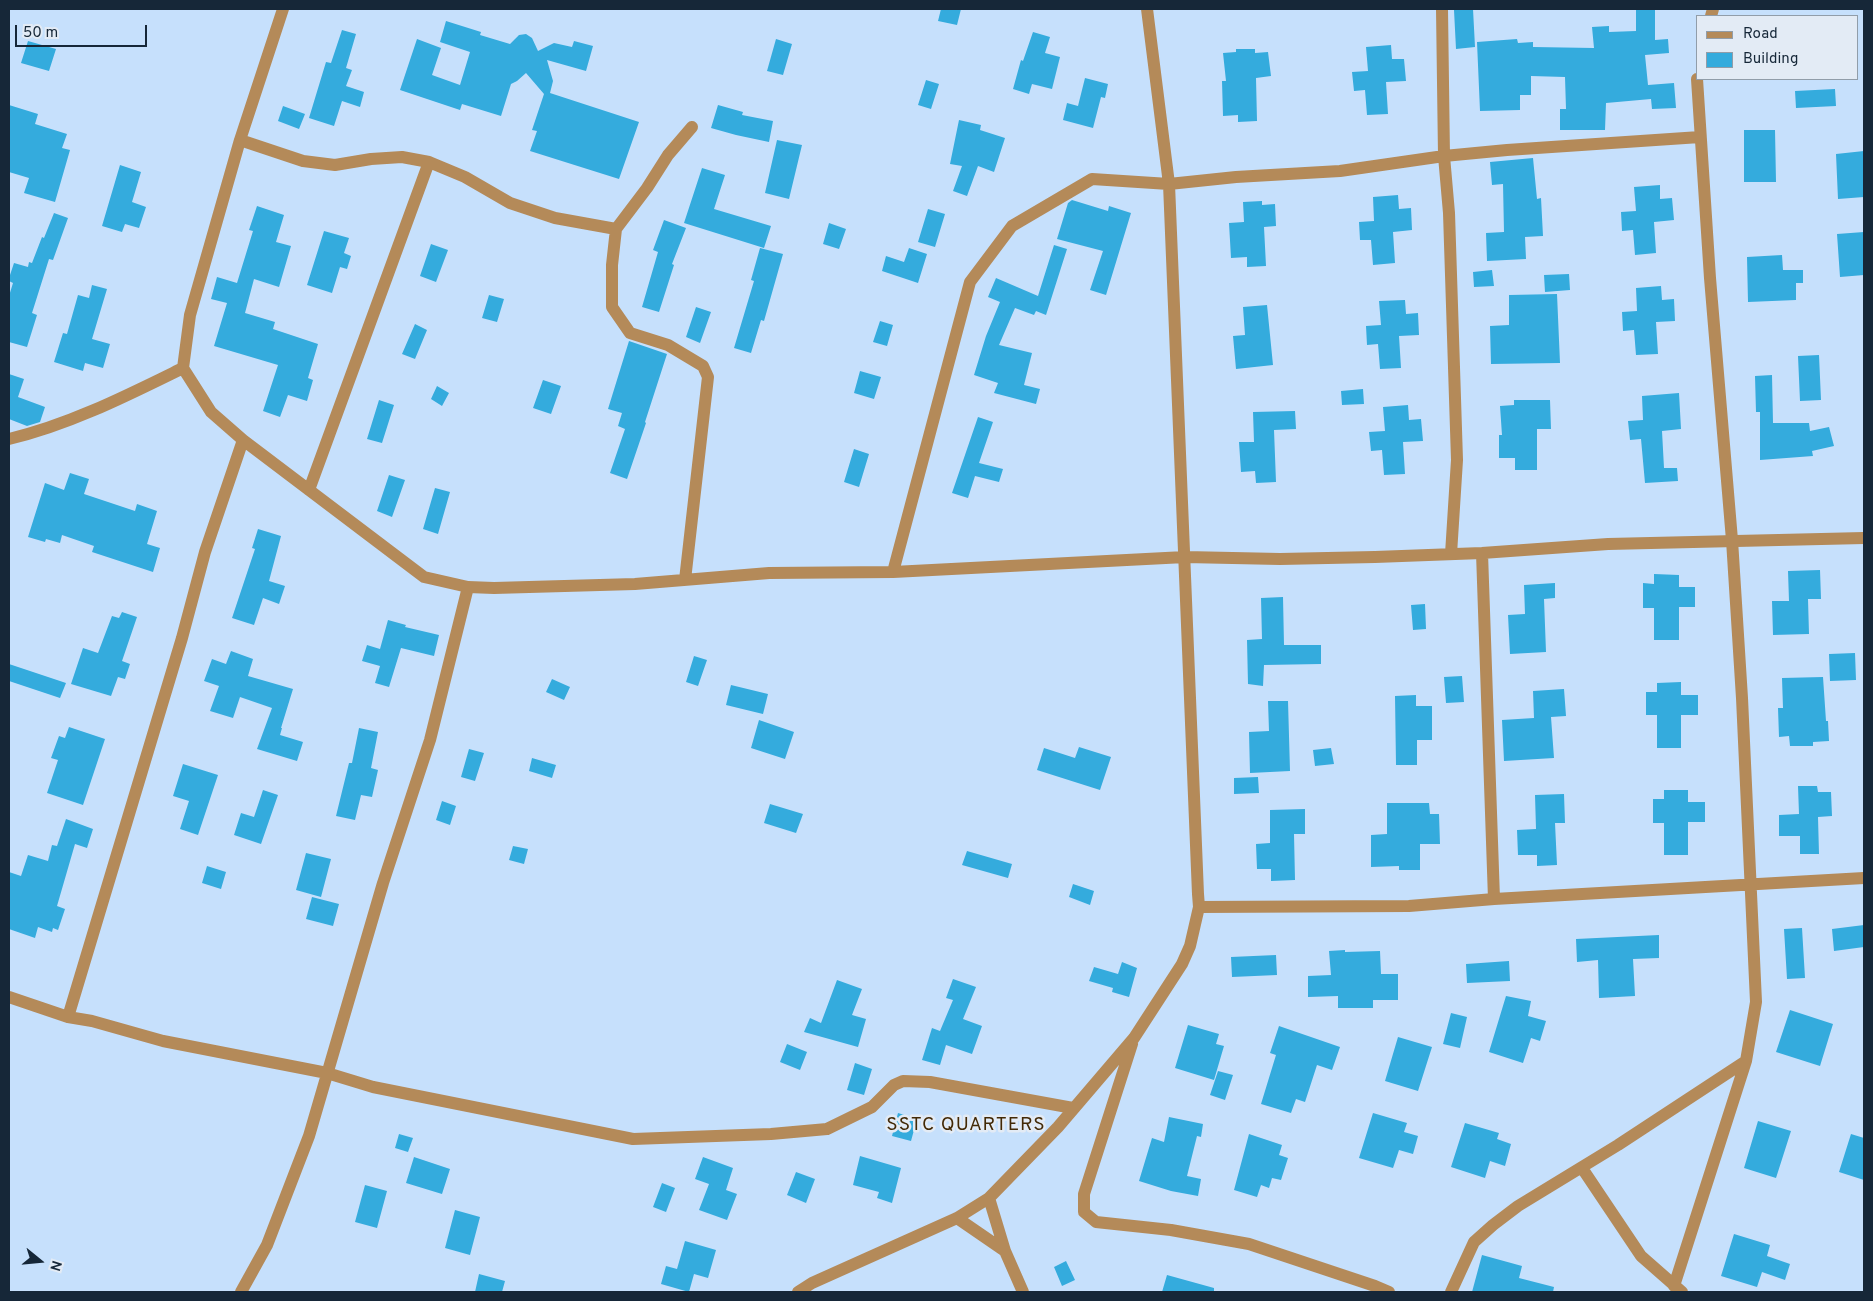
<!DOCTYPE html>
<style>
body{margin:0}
#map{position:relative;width:1873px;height:1301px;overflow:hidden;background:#c6e0fc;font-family:Overpass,sans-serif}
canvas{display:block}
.frame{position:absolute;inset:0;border:10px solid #162738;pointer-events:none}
.legend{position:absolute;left:1696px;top:15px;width:162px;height:65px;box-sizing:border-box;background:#e3ebf5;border:1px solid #919da9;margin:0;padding:6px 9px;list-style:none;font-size:15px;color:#162738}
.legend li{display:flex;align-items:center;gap:10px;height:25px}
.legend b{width:25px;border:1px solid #919da9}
.north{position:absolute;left:15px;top:1236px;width:50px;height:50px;-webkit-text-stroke:4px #e3ebf5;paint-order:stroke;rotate:107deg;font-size:14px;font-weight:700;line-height:20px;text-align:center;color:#162738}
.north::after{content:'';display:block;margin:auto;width:18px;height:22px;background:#162738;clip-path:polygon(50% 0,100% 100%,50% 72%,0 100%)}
.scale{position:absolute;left:15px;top:25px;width:132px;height:22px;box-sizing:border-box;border:2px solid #162738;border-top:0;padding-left:6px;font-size:15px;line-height:18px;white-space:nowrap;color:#162738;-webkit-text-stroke:4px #e3ebf5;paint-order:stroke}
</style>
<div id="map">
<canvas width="1873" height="1301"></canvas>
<div class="frame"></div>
<ul class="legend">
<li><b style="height:6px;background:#b48a59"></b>Road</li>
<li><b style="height:14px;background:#34abdd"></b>Building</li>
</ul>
<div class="north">N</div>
<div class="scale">50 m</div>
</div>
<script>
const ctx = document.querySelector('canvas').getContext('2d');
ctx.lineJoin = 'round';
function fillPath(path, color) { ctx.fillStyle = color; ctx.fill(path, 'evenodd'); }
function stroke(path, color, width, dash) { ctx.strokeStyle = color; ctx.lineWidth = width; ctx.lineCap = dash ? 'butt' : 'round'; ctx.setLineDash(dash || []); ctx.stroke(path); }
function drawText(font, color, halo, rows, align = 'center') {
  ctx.font = font + ' Overpass,sans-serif'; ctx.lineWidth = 5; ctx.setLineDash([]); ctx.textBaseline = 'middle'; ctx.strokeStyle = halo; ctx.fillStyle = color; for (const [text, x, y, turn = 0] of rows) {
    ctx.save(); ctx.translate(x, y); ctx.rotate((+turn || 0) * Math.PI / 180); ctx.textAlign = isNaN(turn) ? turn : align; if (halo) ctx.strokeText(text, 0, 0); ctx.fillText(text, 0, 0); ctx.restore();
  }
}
fillPath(new Path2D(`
 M941 9H961L957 25 938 21Z
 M1473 9 1475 47 1456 49 1454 10Z
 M1636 9H1655V40L1668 39 1669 53 1645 55 1648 85 1674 83 1676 108 1652 109 1651 99 1606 103 1605 130H1560V109H1566L1565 77 1531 76V95H1520V110L1480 111 1477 42 1517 39 1518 43 1533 42V47L1594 48 1592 27 1609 26V32L1636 31Z
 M446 21 481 32 480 35 510 44 519 35 526 34 532 38 538 51 554 43 572 47 574 41 593 46 586 71 547 60 553 81 550 93 639 122 619 179 530 151 537 131 532 130 544 94 526 73 517 81 511 84 501 116 462 104 460 110 400 90 417 39 441 48 432 75 460 85 470 52 440 42Z
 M342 30 356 34 346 68 352 70 346 86 364 92 360 107 342 101 334 126 309 118 326 62 331 63Z
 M1033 32 1050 37 1045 53 1060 57 1052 89 1032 84 1029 94 1013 89 1021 60 1023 61Z
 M776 39 792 44 783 75 767 71Z
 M28 41 56 49 49 71 21 63Z
 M1391 45 1392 59H1404L1406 81 1386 82 1388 114 1367 115 1365 90 1354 91 1352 72 1368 71 1366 47Z
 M1236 49H1255V53L1268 52 1271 76 1256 78 1257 121 1238 122V115L1223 116 1222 81H1226L1223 53 1236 52Z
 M1085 78 1108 84 1105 98 1101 97 1093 128 1063 120 1067 103 1078 106Z
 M926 80 939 84 931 109 918 105Z
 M1835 89 1836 106 1796 108 1795 91Z
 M9 105 38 114 35 124 67 134 62 148 70 150 55 202 24 193 29 178 9 172Z
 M718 105 743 112 742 115 773 121 769 142 736 135 711 128Z
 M283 106 305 114 299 129 278 121Z
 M959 120 981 125 980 130 1005 138 994 172 978 166 967 196 953 191 962 166 950 164Z
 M1744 130H1775L1776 182H1744Z
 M777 140 802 145 789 199 765 193Z
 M1864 151V197L1838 199 1836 154Z
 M1533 158 1537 199 1541 198 1543 236 1525 237 1526 259 1487 261 1486 233 1504 232 1503 184 1492 185 1490 162Z
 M120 165 141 172 132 202 146 207 139 228 125 224 122 232 102 226Z
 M702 168 725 175 714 209 771 226 764 248 684 223Z
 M1660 185V199L1672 198 1674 220 1654 222 1656 253 1635 255 1633 230 1622 231 1621 212 1636 211 1634 187Z
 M1398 195 1399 209 1411 208 1412 230 1393 232 1395 263 1373 265 1371 240H1360L1359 222 1374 221 1373 197Z
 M1072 200 1108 211 1109 206 1131 213 1106 295 1090 290 1103 251 1057 239 1068 203Z
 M1262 201V205L1275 204 1276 226 1264 227 1266 266 1247 267V257L1231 258 1229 223 1244 222 1243 202Z
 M257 206 284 215 276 242 291 246 279 287 254 279 245 313 275 322 273 329 318 344 308 378 313 380 307 401 288 395 280 417 263 411 278 365 214 346 227 303 211 299 217 277 237 283 253 231 249 230Z
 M928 209 945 214 935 247 918 242Z
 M54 213 68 218 53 260 49 259 32 313 37 315 27 347 9 342V296L13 283 9 281V278L14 263 28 267 29 262 32 263 42 237 44 238Z
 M664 220 686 228 672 264 674 265 659 312 642 307 658 252 653 250Z
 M829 223 846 229 839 249 823 244Z
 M324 231 349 238 344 253 351 256 347 269 340 267 332 293 307 285Z
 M1864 232V275L1840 277 1837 234Z
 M431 244 448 250 436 282 420 276Z
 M1054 245 1067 249 1046 315 1036 311 1034 315 1015 308 999 345 1032 353 1024 385 1040 389 1036 404 994 393 998 383 974 375 986 336 1000 302 988 297 996 278 1038 296Z
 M760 248 783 254 764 321 761 320 751 353 734 348 754 281 751 280Z
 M909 248 927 254 918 283 882 271 886 256 904 262Z
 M1782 255 1783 270H1803V283H1796V300L1748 302 1747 257Z
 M1492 270 1494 286 1474 287 1473 272Z
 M1569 274 1570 290 1545 292 1544 275Z
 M92 285 107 289 92 339 110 344 103 368 85 363 83 371 54 362 63 333 67 334 78 295 89 298Z
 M1661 286 1662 300 1674 299 1675 321 1656 322 1658 354 1636 355 1634 330 1623 331 1622 312 1637 311 1636 288Z
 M1557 294 1560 363 1491 364 1490 326 1509 325V295Z
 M489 295 504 299 497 322 482 318Z
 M1405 300 1406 314 1418 313 1419 335 1399 336 1401 368 1380 369 1378 344 1367 345 1366 326 1381 325 1379 301Z
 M1267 305 1273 365 1236 369 1233 336 1245 335 1243 307Z
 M696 307 711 312 700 343 686 337Z
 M880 321 893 325 887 346 873 342Z
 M415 324 427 330 415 359 402 354Z
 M629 341 667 354 645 422 646 423 627 479 610 473 625 429 618 426 622 413 608 409Z
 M1819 355 1821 400 1800 401 1798 356Z
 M860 371 881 377 874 399 854 393Z
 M9 374 24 379 18 397 45 407 40 422 27 426 9 419Z
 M1772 375 1773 423H1809L1810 431 1829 427 1834 446 1812 451 1813 456 1760 460V412H1756L1755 376Z
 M543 380 561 386 551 414 533 408Z
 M437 386 449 393 442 406 431 399Z
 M1363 389 1364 404 1342 405 1341 391Z
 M1679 393 1681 429 1662 431 1664 468H1677L1678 481 1645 483 1641 439 1630 440 1628 421 1643 420 1642 396Z
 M379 400 394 405 382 443 367 439Z
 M1514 400H1550L1551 429H1537V470H1515V458H1499V435H1502L1500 406 1514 405Z
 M1408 405 1409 420 1421 419 1423 441 1403 442 1405 474 1384 475 1382 450 1371 451 1369 432 1385 431 1383 407Z
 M1295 411 1296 429 1274 430 1276 482 1256 483 1255 471 1241 472 1239 442H1254L1253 412Z
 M978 417 993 422 979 463 1003 469 999 482 975 476 968 498 952 493Z
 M854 449 869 454 859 487 844 482Z
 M70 473 89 479 84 494 135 511 137 504 157 511 147 544 160 548 153 572 92 552 94 546 62 535 60 543 46 539 45 542 28 537 45 483 64 490Z
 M389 475 405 480 392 517 377 511Z
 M435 488 450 492 438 534 423 529Z
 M258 529 281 536 269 581 285 586 279 604 263 598 254 625 232 618 255 549 252 548Z
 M1820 570 1821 599H1808L1809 634 1773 635 1772 601H1789L1788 571Z
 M1654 574 1679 575V587H1695V607H1679V640H1654V608H1643V583L1654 584Z
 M1555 583V598L1544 599 1546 652 1510 654 1508 615 1525 614 1524 585Z
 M1283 597 1284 645H1321V664L1264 665 1263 686 1248 684 1247 640 1262 639 1261 598Z
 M1425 604 1426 629 1413 630 1411 605Z
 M122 612 137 617 122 661 130 664 125 679 118 677 111 696 71 684 83 648 98 653 112 616 119 618Z
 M388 620 406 625 405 627 439 635 434 656 401 648 389 687 375 683 380 666 362 661 367 645 380 649Z
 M231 651 253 659 248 676 293 689 281 728H282L280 735 303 742 297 761 257 749 272 708 240 697 233 718 210 711 219 686 204 681 212 659 226 664Z
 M1855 653 1856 680 1830 681 1829 654Z
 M694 656 707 660 698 686 686 682Z
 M9 664 66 683 60 698 9 681Z
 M1462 676 1464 702 1446 703 1444 677Z
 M1823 677 1826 721H1828L1829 741 1813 742V746H1790L1789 736 1779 737 1778 708H1783L1782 678Z
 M552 679 570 687 564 700 546 692Z
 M1681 682V695H1698V715H1681V748H1657V715H1646V692H1657V683Z
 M731 685 768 694 763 714 726 705Z
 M1564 689 1566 716 1551 717 1554 758 1504 761 1502 720 1534 718 1533 691Z
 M1416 695V706H1432V740H1417V765H1396L1395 696Z
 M1268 701H1288L1290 771 1250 773 1249 732 1269 731Z
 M759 720 794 732 785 759 751 748Z
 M69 727 105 739 83 805 47 793 58 760 51 758 59 736 65 738Z
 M359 728 378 732 371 768 378 770 372 797 361 795 355 820 336 816 349 763H352Z
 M1079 747 1111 757 1100 790 1037 770 1044 748 1075 758Z
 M1331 748 1334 764 1315 766 1313 750Z
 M469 749 484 753 475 781 461 777Z
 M532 758 556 765 552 778 529 771Z
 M183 764 218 775 198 835 180 829 189 801 173 796Z
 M1258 777 1259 793 1234 794V778Z
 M1798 786H1817L1818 792H1831L1832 816 1818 817 1819 854H1800V836H1779V815L1799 814Z
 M263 790 278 795 261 844 234 835 241 813 254 817Z
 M1664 790H1688V802H1705V822H1688V855H1664V823H1653V799H1664Z
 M1564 794 1565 823H1555L1557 865 1537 866V855H1518L1517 830 1536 829 1535 795Z
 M442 801 456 806 450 825 436 820Z
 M1387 803H1429L1430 814H1439L1440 844H1420V870H1399V866L1371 867V835L1387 834Z
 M770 804 803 814 796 833 764 823Z
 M1305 809V834H1294L1295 880 1271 881V869H1257L1256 844 1270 843V810Z
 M66 819 93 829 87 848 75 844 57 906 65 909 58 930 53 928 52 932 38 927 35 938 9 929V872L21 876 28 855 48 861 52 845 57 846Z
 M513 846 528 849 524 864 509 860Z
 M967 851 1012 864 1008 878 962 865Z
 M306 853 331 859 321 897 296 890Z
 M207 866 226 872 221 889 202 883Z
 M1073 884 1094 891 1090 905 1069 897Z
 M312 897 339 904 333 926 306 919Z
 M1864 925V947L1834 951 1832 929Z
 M1802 928 1805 978 1787 979 1784 929Z
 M1659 935V958L1633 959 1635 996 1599 998 1598 960 1577 962 1576 939Z
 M1345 950V952L1380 951 1381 974H1398V1000H1373V1008H1338V996L1308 997V976L1331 975 1329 951Z
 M1276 955 1277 975 1232 977 1231 957Z
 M1509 961 1510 981 1467 983 1466 964Z
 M1122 962 1137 968 1129 997 1112 992 1113 988 1089 981 1094 967 1118 974Z
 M953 979 976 987 963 1019 982 1026 972 1054 946 1045 940 1065 922 1060 932 1028 940 1031 953 1000 946 998Z
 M837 980 862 989 852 1015 866 1019 858 1047 804 1032 810 1018 821 1023Z
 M1506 996 1531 1001 1528 1016 1546 1021 1540 1041 1531 1038 1523 1063 1489 1052Z
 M1790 1010 1833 1024 1820 1066 1776 1052Z
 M1451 1013 1467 1017 1460 1048 1443 1044Z
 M1188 1025 1219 1034 1216 1044 1224 1046 1214 1080 1175 1068Z
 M1279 1026 1340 1047 1332 1070 1317 1065 1305 1102 1296 1099 1291 1113 1261 1104 1276 1055 1270 1053Z
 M1398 1037 1432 1047 1418 1091 1385 1081Z
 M787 1044 807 1052 800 1070 780 1062Z
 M855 1063 872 1069 864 1095 847 1090Z
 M1218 1071 1233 1075 1225 1100 1210 1095Z
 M898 1113 917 1119 911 1141 892 1136Z
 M1373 1113 1407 1123 1404 1132 1418 1136 1413 1154 1399 1150 1393 1168 1359 1158Z
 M1169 1117 1203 1124 1201 1137 1197 1136 1187 1176 1201 1179 1198 1196 1171 1191 1139 1181 1152 1138 1164 1142Z
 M1758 1121 1791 1131 1776 1178 1744 1168Z
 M1465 1123 1499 1133 1497 1139 1511 1144 1505 1166 1490 1161 1485 1178 1451 1167Z
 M399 1134 413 1138 408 1152 395 1148Z
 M1249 1134 1282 1145 1279 1155 1288 1158 1281 1180 1272 1178 1269 1188 1261 1185 1257 1197 1234 1190Z
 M1851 1134 1864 1138V1180L1839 1172Z
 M860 1156 901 1168 892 1203 877 1198 879 1192 853 1185Z
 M414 1157 450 1169 442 1194 406 1183Z
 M703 1157 733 1168 726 1190 737 1194 727 1220 699 1210 709 1184 695 1179Z
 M796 1172 815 1179 806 1203 787 1195Z
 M662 1183 675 1188 666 1212 653 1207Z
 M365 1185 387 1191 377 1228 355 1222Z
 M455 1210 480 1217 470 1255 445 1248Z
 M1734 1234 1770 1245 1767 1256 1790 1264 1785 1280 1762 1272 1757 1287 1721 1276Z
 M685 1241 716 1250 708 1278 694 1274 689 1292 661 1284 666 1266 677 1269Z
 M1482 1255 1522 1266 1519 1278 1554 1287 1553 1292H1472Z
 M1066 1261 1075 1280 1062 1286 1054 1267Z
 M479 1274 505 1281 502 1292H475Z
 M1167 1275 1214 1288V1292H1162Z`), '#34abdd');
stroke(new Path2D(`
 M283 9 240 140 190 315 183 368 211 412 243 440 424 577 468 587 494 588 635 584 769 573 893 572 1185 557 1280 559 1375 557 1482 553 1608 544 1864 538
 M1442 9 1444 156 1449 213 1457 460 1451 554
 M1711 16 1713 9
 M240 140 303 161 335 165 371 159 402 157 429 162 465 177 510 203 555 218 616 229 647 188 668 155 692 127
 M616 229 612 265V307L630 333 668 345 703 366 708 377 685 580
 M9 439C69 425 128 395 183 368
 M309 490 429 162
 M1482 553 1494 899
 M893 572 970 282 1012 226 1092 179 1169 184 1236 177 1340 171 1444 156 1507 150 1700 137
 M1199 907 1409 906 1494 899 1864 878
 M9 997 68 1017 92 1021 163 1041 327 1073 373 1087 633 1139 771 1134 827 1129 872 1107 894 1085 903 1081 930 1082 1073 1108
 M68 1017 182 638 205 552 243 440
 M1132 1044 1084 1194V1212L1096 1222 1171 1230 1249 1244 1375 1286 1389 1292
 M1582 1168 1641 1256 1682 1292
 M989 1198 1005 1251 1023 1292
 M957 1218 1005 1251
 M1674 1286 1746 1061 1756 1002 1742 698 1732 540 1710 278 1697 79
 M241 1292 267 1245 309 1136 383 883 430 740 468 587
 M798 1292 812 1283 957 1218 989 1198 1058 1127 1134 1038 1182 964 1190 946 1199 907 1198 894 1169 184 1147 9
 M1451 1292 1474 1242 1493 1225 1518 1206 1618 1145 1746 1061`), '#b48a59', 12);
ctx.letterSpacing = '1px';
drawText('19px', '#422906', '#e3ebf5', [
 ["SSTC QUARTERS",966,1126]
]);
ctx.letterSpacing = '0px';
</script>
